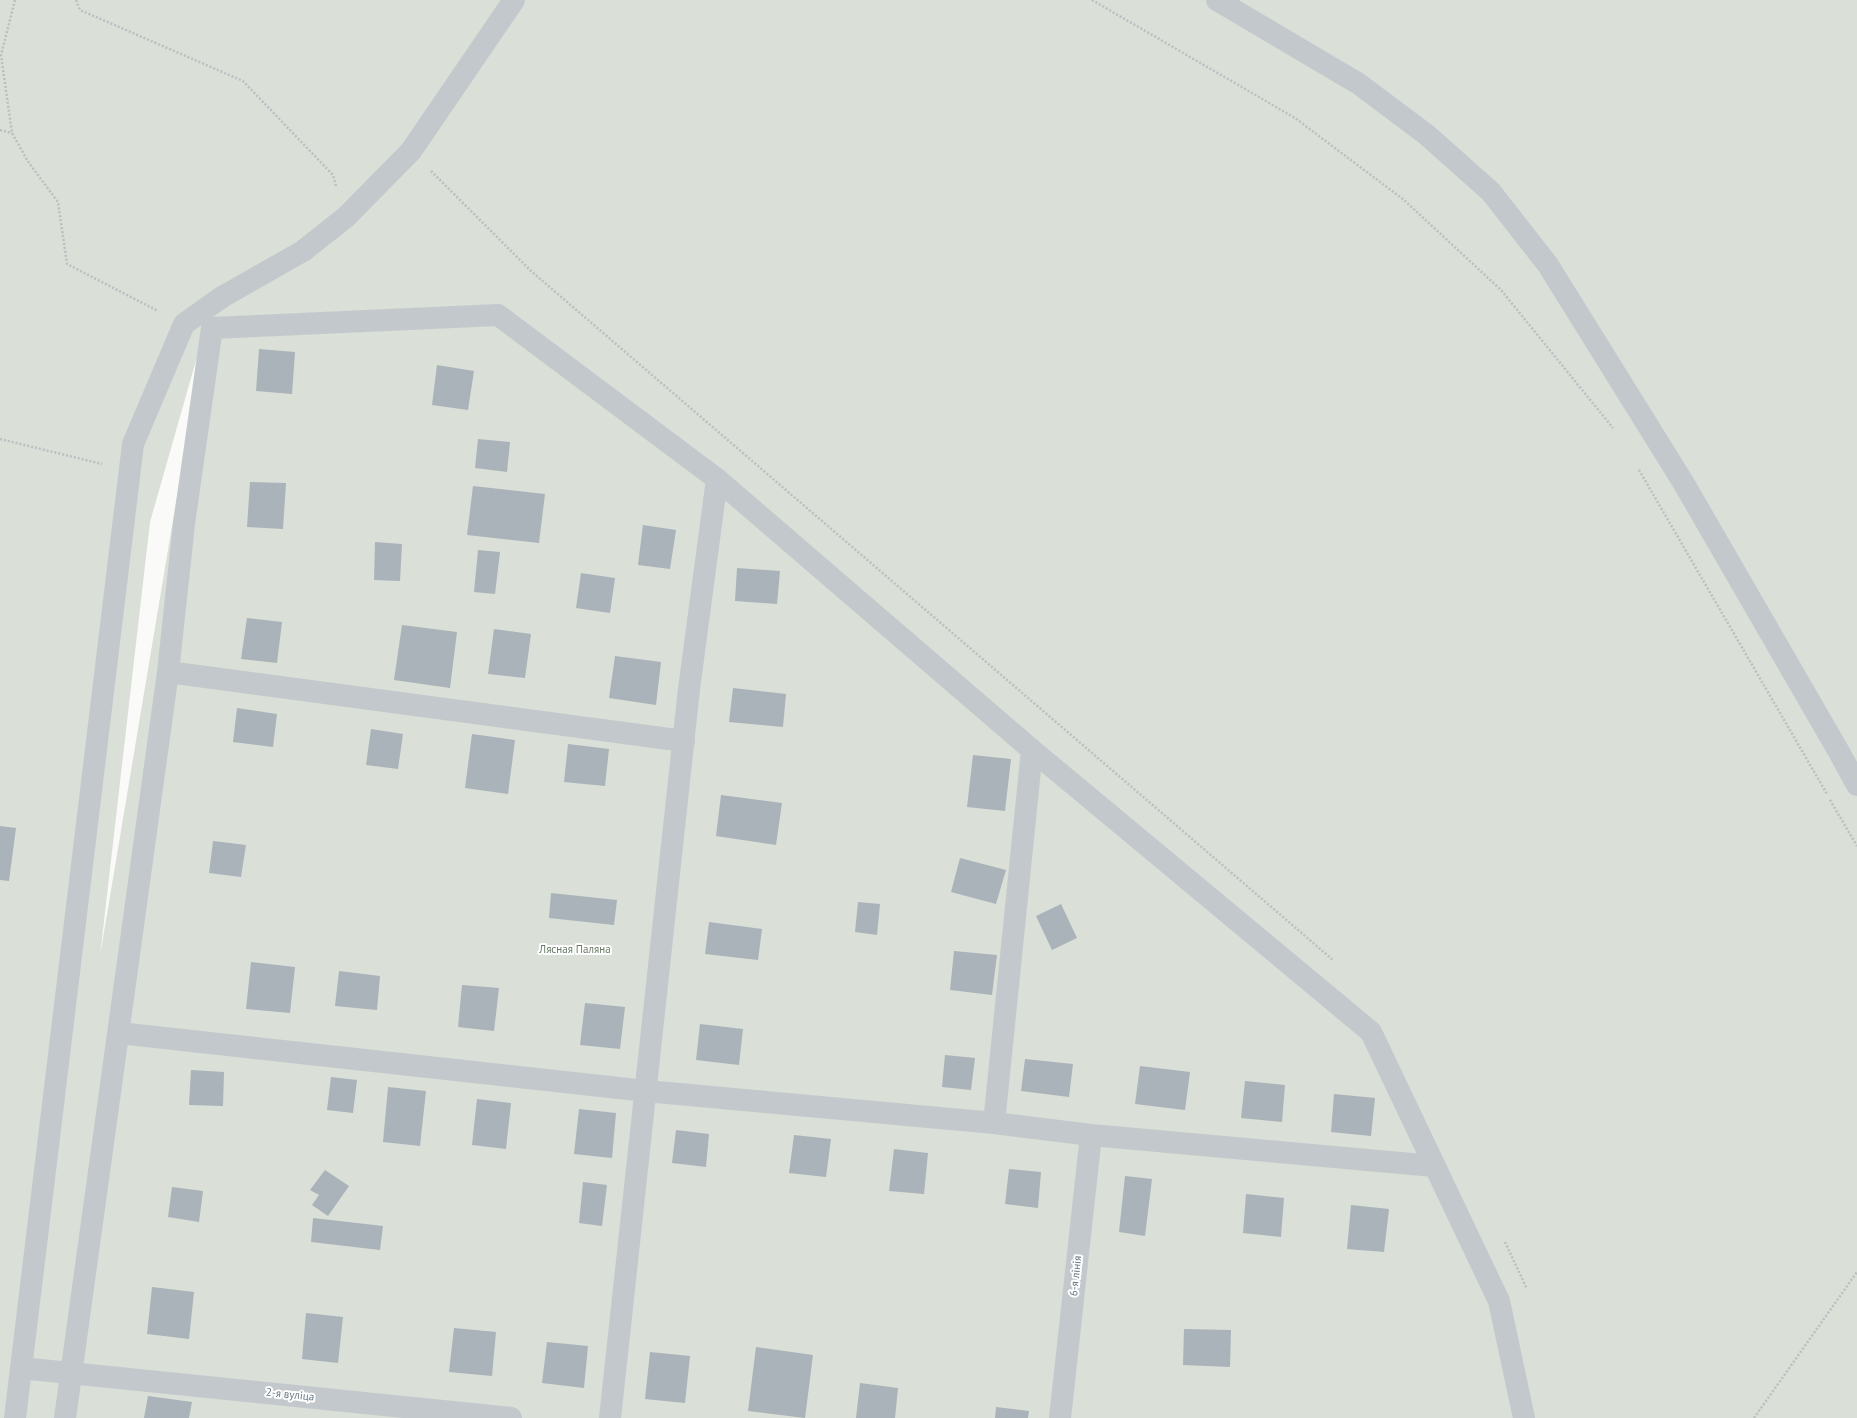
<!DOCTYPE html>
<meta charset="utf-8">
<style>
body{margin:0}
canvas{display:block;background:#fafaf8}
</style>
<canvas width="1857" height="1418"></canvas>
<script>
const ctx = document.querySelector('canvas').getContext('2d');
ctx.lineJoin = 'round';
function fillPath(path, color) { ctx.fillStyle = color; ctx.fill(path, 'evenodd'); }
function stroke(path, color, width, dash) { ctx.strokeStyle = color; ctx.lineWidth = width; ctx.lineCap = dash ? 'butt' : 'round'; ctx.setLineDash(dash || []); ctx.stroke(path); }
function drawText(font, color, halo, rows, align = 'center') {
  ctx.font = font + ' "PT Sans",sans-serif'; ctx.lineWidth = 4; ctx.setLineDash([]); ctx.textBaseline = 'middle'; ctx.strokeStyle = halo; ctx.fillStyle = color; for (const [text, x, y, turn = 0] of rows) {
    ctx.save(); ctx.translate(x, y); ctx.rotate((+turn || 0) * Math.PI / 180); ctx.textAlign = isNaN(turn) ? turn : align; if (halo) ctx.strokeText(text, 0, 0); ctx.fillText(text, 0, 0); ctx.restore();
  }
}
fillPath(new Path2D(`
 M0 0H1857V1418H0ZM205 329 100 956 150 522Z`), '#dadfd7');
fillPath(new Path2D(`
 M259 349 295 352 292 394 256 391Z
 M437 365 474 371 468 410 432 405Z
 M478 439 510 442 507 472 475 468Z
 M250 482 286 483 283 529 247 527Z
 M473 486 545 494 539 543 467 535Z
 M643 525 676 530 670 569 638 565Z
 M375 542 402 544 400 581 374 580Z
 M478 550 500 552 495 594 474 592Z
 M737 568 780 571 777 604 735 601Z
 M581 573 615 578 610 613 576 608Z
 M247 618 282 622 277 663 241 659Z
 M402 625 457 632 450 688 394 680Z
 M494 629 531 634 525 678 488 674Z
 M615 656 661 662 656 705 609 698Z
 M733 688 786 694 783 727 729 722Z
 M237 708 277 714 273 747 233 742Z
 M371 729 403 734 398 769 366 765Z
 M472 734 515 740 508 794 465 788Z
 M568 744 609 749 605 786 564 782Z
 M973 755 1011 759 1005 811 967 807Z
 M721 795 782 803 776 845 716 836Z
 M0 826 16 828 9 881 0 880Z
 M213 841 246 845 241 877 209 873Z
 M960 858 1006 870 996 904 951 892Z
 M551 893 617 900 614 925 549 918Z
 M858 902 880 904 877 935 855 932Z
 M1061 904 1077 938 1052 950 1036 916Z
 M709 922 762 929 758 960 705 954Z
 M954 951 997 955 992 995 950 990Z
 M251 962 295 967 290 1013 246 1009Z
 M339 971 380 976 377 1010 335 1006Z
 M462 985 499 988 494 1031 458 1027Z
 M585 1003 625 1007 620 1049 580 1045Z
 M700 1024 743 1029 739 1065 696 1060Z
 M945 1055 975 1058 971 1090 942 1087Z
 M1025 1059 1073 1064 1069 1097 1021 1091Z
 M1140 1066 1190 1072 1185 1110 1135 1104Z
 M191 1070 224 1072 223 1106 189 1105Z
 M331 1077 357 1080 353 1113 327 1110Z
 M1245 1081 1285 1085 1282 1122 1241 1118Z
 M388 1087 426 1091 420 1146 383 1142Z
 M1334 1094 1375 1098 1371 1136 1331 1132Z
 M477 1099 511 1103 506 1149 472 1145Z
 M579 1109 616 1113 612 1158 574 1154Z
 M676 1130 709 1134 706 1167 672 1163Z
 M794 1135 831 1139 826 1177 789 1173Z
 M894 1149 928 1153 924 1194 889 1191Z
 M1009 1169 1041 1172 1038 1208 1005 1204Z
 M325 1170 349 1186 328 1216 312 1205 319 1195 310 1190Z
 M1125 1176 1152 1179 1145 1236 1119 1232Z
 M583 1182 607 1185 602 1226 579 1223Z
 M172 1187 203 1191 199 1222 168 1217Z
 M1246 1194 1284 1198 1281 1237 1243 1233Z
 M1351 1205 1389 1209 1384 1252 1347 1249Z
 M313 1218 383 1226 380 1250 311 1242Z
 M152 1287 194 1292 189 1339 147 1334Z
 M306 1313 343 1317 338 1363 302 1359Z
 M454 1328 496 1332 492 1376 449 1372Z
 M1184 1329 1231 1330 1230 1367 1183 1365Z
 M547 1342 588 1346 584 1388 542 1383Z
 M756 1347 813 1355 805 1418 748 1411Z
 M650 1352 690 1356 685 1403 645 1399Z
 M860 1383 898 1388 895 1418H856Z
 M148 1396 192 1402 189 1418H144Z
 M996 1407 1029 1411 1028 1418H995Z`), '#aab3b9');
stroke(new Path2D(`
 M15 0 1 55 12 133 29 163 58 202 67 264 158 311
 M76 0 80 10 243 81 333 175 336 186
 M1092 0 1295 118 1404 200 1501 290 1613 428
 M0 130 12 133
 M431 171 531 271 1333 960
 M0 439 102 464
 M1639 470 1827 794
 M1830 800 1857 846
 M1505 1242 1527 1289
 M1754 1418 1857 1272`), '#bbbfc2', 2.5, [2, 2]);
stroke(new Path2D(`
 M1217 0 1359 84 1427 135 1491 192 1548 265 1683 482 1839 752 1857 785
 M168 672 684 741
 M119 1033 646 1091 994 1123 1091 1135 1434 1166
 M994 1123 1032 750
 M21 1368 511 1418
 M15 1418 133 444 184 324 222 297 303 251 346 217 411 151 514 0
 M65 1418 168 672 184 524 212 328 498 315 717 479 1032 750 1371 1032 1499 1301 1524 1418
 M610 1418 689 689 717 479
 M1060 1418 1091 1135`), '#c3c8cc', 22);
drawText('11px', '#687a64', '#fff', [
 ["Лясная Паляна",575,950]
]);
drawText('11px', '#657683', '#fff', [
 ["6-я лінія",1076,1276,-84],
 ["2-я вуліца",290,1395,6]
]);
</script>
